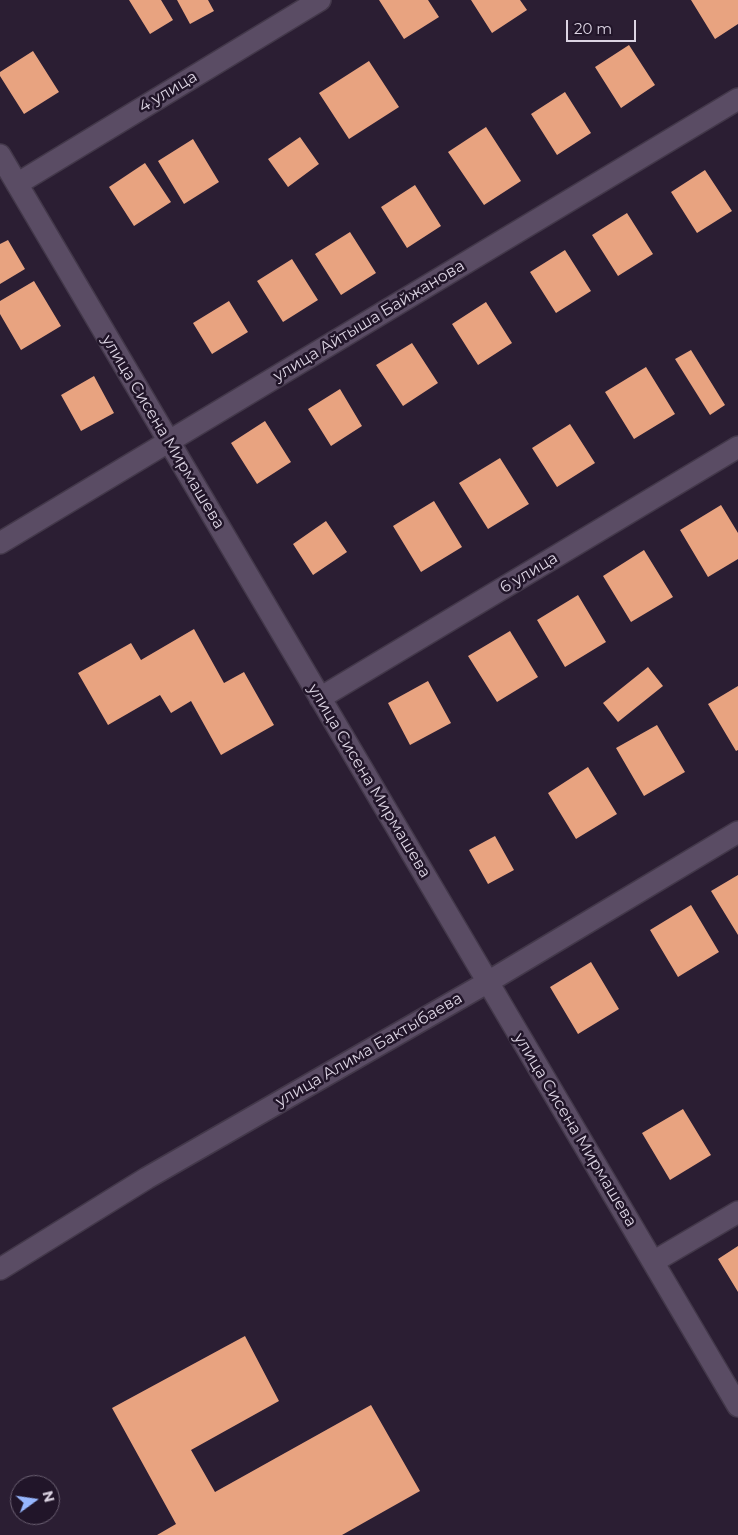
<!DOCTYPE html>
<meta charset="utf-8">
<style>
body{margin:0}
#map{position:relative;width:738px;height:1535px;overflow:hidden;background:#2b1e33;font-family:Montserrat,sans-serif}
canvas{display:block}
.north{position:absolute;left:10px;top:1475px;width:50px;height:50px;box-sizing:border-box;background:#211529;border:1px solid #6c6173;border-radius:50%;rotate:76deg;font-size:14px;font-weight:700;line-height:20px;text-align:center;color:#dcd4e3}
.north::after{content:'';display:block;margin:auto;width:18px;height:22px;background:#96b6fd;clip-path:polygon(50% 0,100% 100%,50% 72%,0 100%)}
.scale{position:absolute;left:566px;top:20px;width:70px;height:22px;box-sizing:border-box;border:2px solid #dcd4e3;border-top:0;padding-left:6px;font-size:15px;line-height:18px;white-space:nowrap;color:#dcd4e3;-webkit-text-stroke:4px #211529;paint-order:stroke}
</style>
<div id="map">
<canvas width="738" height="1535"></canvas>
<div class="north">N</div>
<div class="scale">20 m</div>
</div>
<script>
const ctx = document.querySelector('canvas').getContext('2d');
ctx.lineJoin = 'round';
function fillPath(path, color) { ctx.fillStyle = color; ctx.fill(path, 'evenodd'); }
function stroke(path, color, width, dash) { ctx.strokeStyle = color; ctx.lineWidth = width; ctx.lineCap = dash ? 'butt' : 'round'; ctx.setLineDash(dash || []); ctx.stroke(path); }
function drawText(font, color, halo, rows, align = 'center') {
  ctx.font = font + ' Montserrat,sans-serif'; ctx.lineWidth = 5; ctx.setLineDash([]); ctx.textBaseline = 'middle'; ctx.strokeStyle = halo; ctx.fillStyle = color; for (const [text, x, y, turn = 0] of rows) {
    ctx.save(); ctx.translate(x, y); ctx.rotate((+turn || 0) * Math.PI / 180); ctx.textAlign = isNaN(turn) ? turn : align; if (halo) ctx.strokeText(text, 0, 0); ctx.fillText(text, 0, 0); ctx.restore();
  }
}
fillPath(new Path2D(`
 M129 0H161L173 20 150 34Z
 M177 0H208L214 11 190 24Z
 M379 0H428L439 17 404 39Z
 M471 0H520L527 10 492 33Z
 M691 0H738V24L715 39Z
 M629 45 655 85 621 108 595 67Z
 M33 51 59 92 24 114 0 76V72Z
 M369 61 399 107 349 139 319 93Z
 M565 92 591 133 557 155 531 114Z
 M486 127 521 181 484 205 448 152Z
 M300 137 319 164 288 187 268 159Z
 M193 139 219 182 184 204 158 161Z
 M145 163 171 202 134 226 109 187Z
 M705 170 732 211 697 233 671 192Z
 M415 185 441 226 407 248 381 207Z
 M627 213 653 254 618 276 592 235Z
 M350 232 376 273 341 295 315 254Z
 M8 240 25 269 0 284V244Z
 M565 250 591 291 556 313 530 272Z
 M292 259 318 300 283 322 257 281Z
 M34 281 61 326 21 350 0 314V301Z
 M229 301 248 332 212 354 193 323Z
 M486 302 512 343 478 365 452 324Z
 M412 343 438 383 403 406 376 365Z
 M691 350 725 405 710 415 675 359Z
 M646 367 675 414 634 439 605 392Z
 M94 376 114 413 81 431 61 395Z
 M340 389 362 426 331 446 308 409Z
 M265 421 291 462 257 484 231 443Z
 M570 424 595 463 557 487 532 448Z
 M500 458 529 504 488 529 459 483Z
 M434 501 462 547 421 572 393 526Z
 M721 505 738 533V559L708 577 680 530Z
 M326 521 347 552 313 575 293 544Z
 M644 550 673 597 631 622 603 576Z
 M578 595 606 642 565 667 537 620Z
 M194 629 224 683 244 672 274 725 221 755 191 701 171 713 160 695 108 725 78 673 131 643 141 660Z
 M510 631 538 677 497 702 468 656Z
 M648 667 663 686 618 722 603 703Z
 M428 681 451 723 410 745 388 703Z
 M738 686V750L736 751 708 704Z
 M657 725 685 772 644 796 616 748Z
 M588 767 617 814 576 839 548 793Z
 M495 836 514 870 488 884 469 850Z
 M738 875V935L711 891Z
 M691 905 719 952 678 977 650 930Z
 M591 962 619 1009 578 1034 550 987Z
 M683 1109 711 1155 670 1180 642 1133Z
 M738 1246V1292L718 1259Z
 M245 1336 279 1401 191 1450 215 1492 371 1405 420 1491 342 1535H157L176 1524 112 1408Z`), '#e8a380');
const minor = new Path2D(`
 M0 155 738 1406
 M17 184 320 0
 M0 543 738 99
 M320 698 738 447
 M653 1262 738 1212
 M0 1269 147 1178 488 982 738 832`);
stroke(minor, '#43384a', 24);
stroke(minor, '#5a4c64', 21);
drawText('16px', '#dcd4e3', '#211529', [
 ["4 улица",168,92,-31],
 ["улица Айтыша Байжанова",369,321,-31],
 ["улица Сисена Мирмашева",163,432,59],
 ["6 улица",529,573,-31],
 ["улица Сисена Мирмашева",369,781,59],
 ["улица Алима Бактыбаева",369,1050,-30],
 ["улица Сисена Мирмашева",575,1130,59]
]);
</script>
